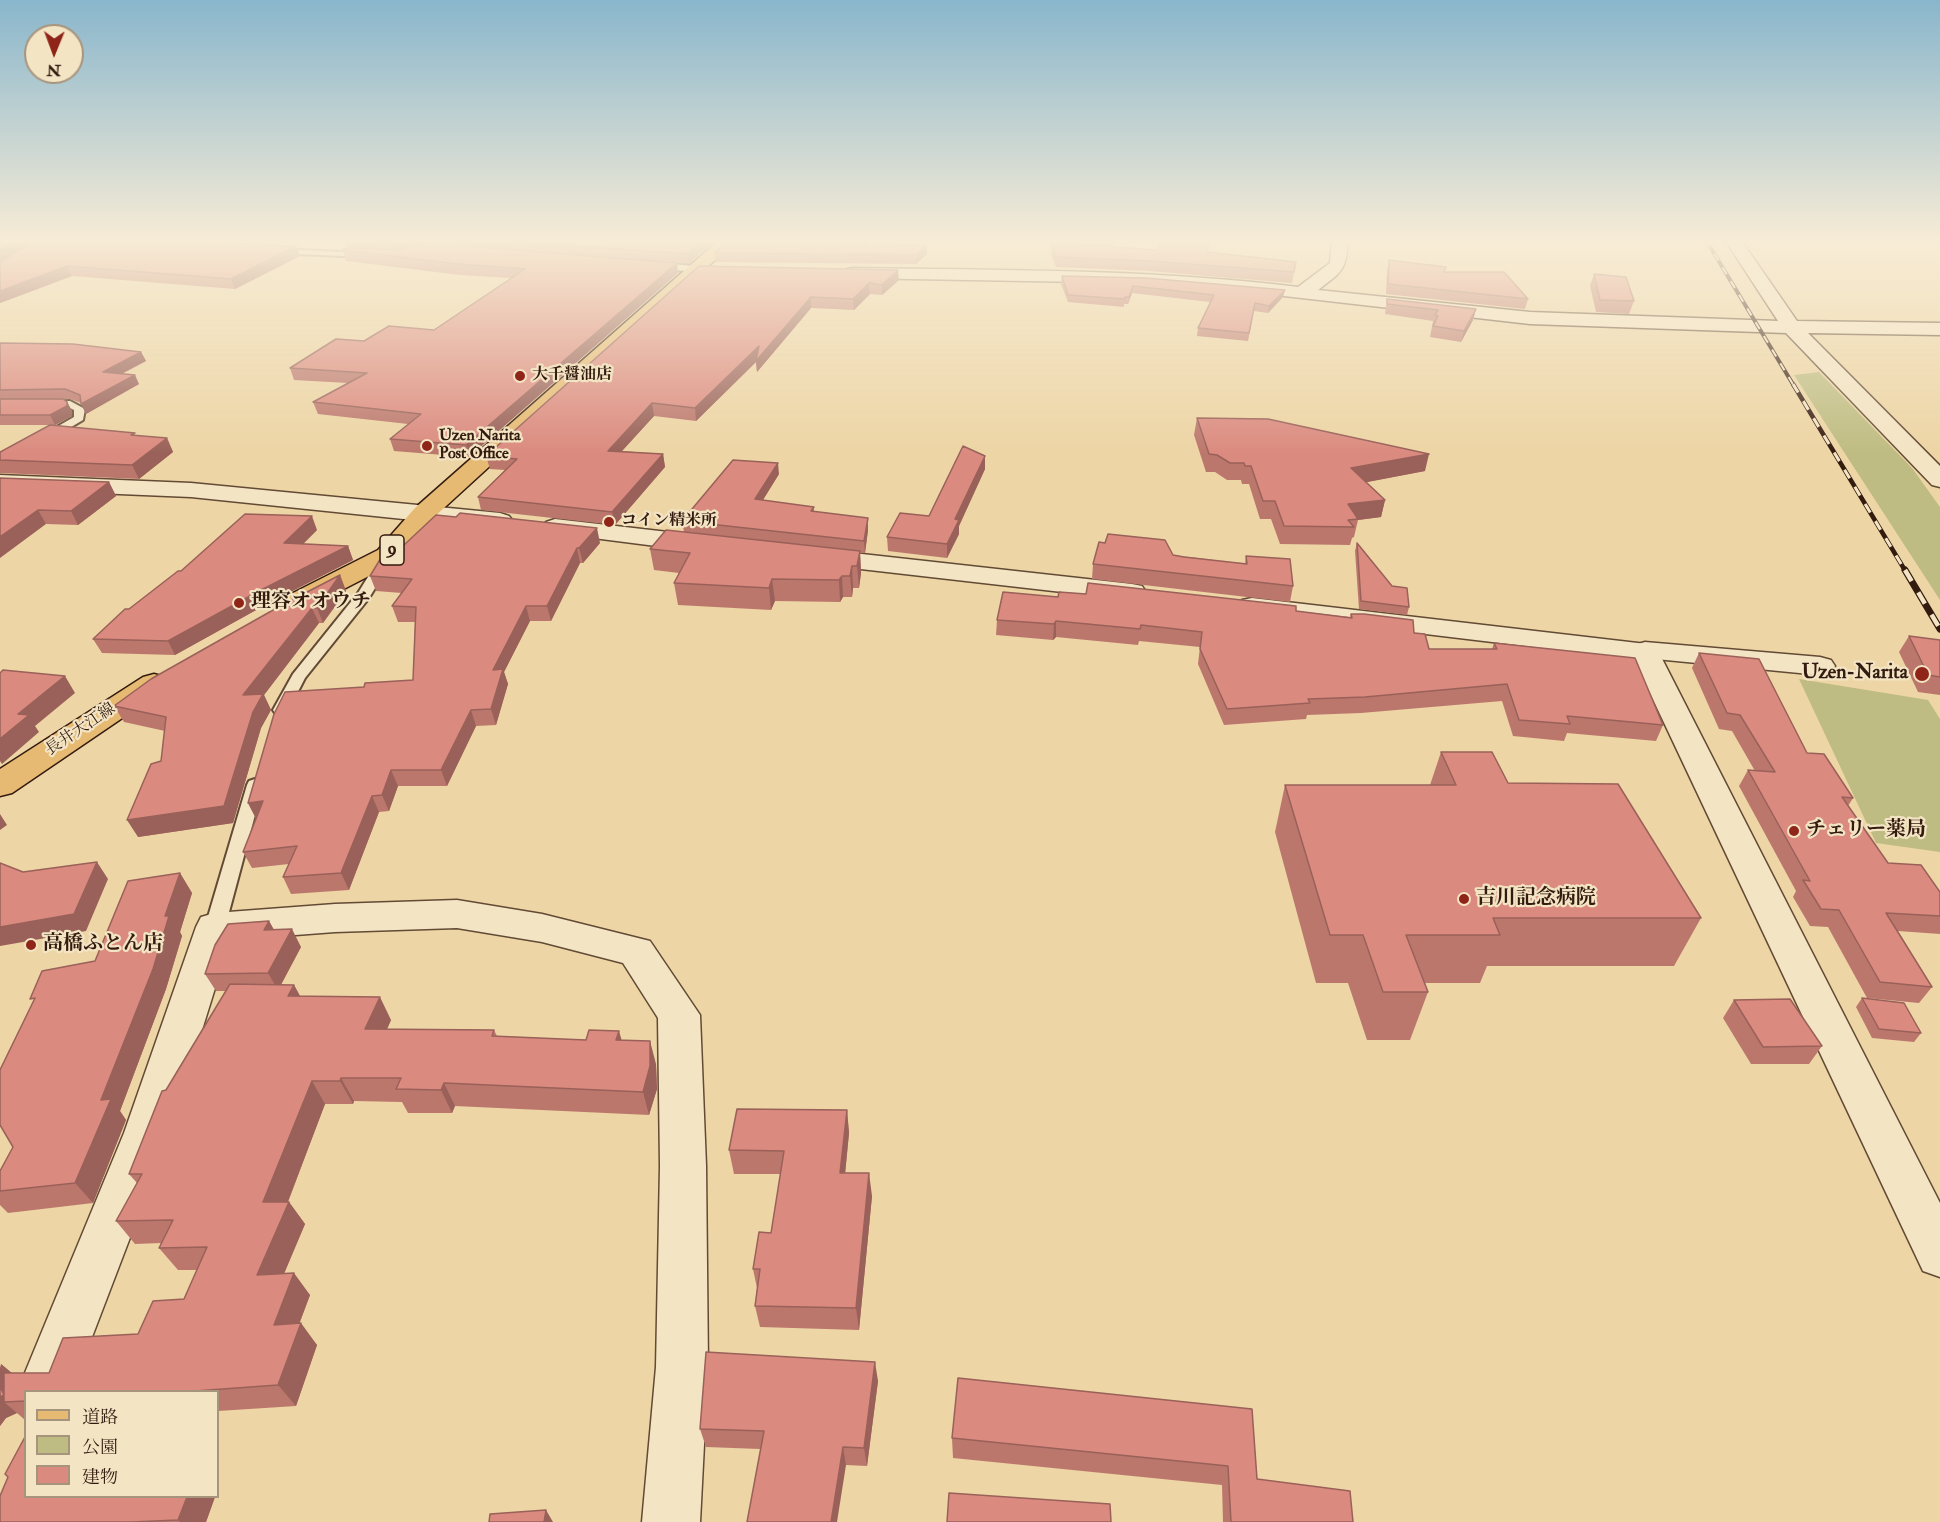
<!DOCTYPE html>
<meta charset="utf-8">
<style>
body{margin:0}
#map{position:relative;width:1940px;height:1522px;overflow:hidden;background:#edd5a5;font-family:"IM FELL Double Pica","Noto Serif JP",serif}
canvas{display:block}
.legend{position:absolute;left:24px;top:1390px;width:195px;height:108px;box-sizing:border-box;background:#f3e4c4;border:2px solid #a7947c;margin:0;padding:8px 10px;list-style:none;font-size:18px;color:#341b10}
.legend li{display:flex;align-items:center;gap:12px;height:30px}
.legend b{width:30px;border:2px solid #a7947c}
.north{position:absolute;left:24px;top:24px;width:60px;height:60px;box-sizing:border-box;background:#f3e4c4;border:2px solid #a7947c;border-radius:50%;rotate:181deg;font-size:16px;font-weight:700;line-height:24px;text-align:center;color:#341b10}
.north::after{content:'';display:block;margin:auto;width:21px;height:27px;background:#8f2418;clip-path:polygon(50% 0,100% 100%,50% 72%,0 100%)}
</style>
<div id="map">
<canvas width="1940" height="1522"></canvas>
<ul class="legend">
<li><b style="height:8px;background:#e6ba72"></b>道路</li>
<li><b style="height:16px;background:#bebc82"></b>公園</li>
<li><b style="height:16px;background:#db8a7f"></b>建物</li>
</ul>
<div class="north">N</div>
</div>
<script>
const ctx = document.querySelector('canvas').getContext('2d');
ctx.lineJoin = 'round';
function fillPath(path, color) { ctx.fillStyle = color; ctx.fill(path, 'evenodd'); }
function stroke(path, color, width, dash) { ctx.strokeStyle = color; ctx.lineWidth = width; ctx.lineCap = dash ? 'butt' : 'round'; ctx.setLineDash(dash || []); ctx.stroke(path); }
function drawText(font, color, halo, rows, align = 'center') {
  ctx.font = font + ' "IM FELL Double Pica","Noto Serif JP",serif'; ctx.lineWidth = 4.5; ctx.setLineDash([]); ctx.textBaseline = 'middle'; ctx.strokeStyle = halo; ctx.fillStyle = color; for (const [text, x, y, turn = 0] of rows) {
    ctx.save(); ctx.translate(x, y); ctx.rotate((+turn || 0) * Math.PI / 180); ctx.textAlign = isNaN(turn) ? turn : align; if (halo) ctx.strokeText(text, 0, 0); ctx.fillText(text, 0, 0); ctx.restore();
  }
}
fillPath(new Path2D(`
 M1819 372 1912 468 1940 507V600L1794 375Z
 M1799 679 1928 700 1940 719V852L1876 843Z`), '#bebc82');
const service = new Path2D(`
 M278 249 366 253 370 255 366 257 275 253 274 251Z
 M655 263 696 266 700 269 696 272 652 268V264Z
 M70 401 85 409 83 420 49 440H41V436L74 417V410L68 407 44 406V402Z
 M384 558 391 562 369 598 305 678 287 713H275L273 710 293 674 358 593 379 559Z
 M255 779 261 781 263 785 225 927 222 932 215 934 208 932 205 927 247 785 249 781Z`);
const minor = new Path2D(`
 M1332 240H1348C1346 272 1342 271 1318 290L1530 312 1778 321 1725 240H1741L1797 321 1940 323V335L1808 333 1940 466V487L1932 485 1786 333 1530 324 1240 291 1143 283 853 278 847 277 844 273 847 269 853 268C1002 270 1150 269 1298 287L1330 263Z
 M1645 642 1820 657 1831 660 1835 666 1831 672 1820 675 1635 657 1630 651 1635 645Z
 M457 900 542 914 650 941 700 1015 706 1166 708 1367 700 1522H642L656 1367 660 1166 658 1018 623 963 542 942 457 928 335 932 230 940 170 1133 71 1392H26L25 1411 17 1392 124 1133 196 927 201 917 215 913 335 904Z`);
const tertiary = new Path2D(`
 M0 475 191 483 500 513 509 516 513 521 509 526 500 529 191 497 0 489Z
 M555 519 703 536 712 538 716 544 712 550 703 552 546 532 542 527 546 522Z
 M817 549 1132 584 1142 586 1146 592 1142 598 1132 600 808 563 804 557 808 551Z
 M1252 598 1655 645 1940 1203V1277L1923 1271 1634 659 1242 612 1238 606 1242 600Z`);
const primary = new Path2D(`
 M719 240H737L433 518 396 562 311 606 301 608 291 606 287 600 291 594 378 550 415 508Z
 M154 674 165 677 169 683 165 689 12 793 0 796V769L143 677Z`);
stroke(service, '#624a35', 4);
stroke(minor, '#624a35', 3);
stroke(tertiary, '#624a35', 3);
stroke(primary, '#341b10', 3);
fillPath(service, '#f3e4c4');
fillPath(minor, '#f3e4c4');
fillPath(tertiary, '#f3e4c4');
fillPath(primary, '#e6ba72');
const railFar2 = new Path2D(`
 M1706 240 1794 386`);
const railFar1 = new Path2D(`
 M1793 384 1906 572`);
const rail = new Path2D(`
 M1905 570 1940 629`);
stroke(railFar2, '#341b10', 4);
stroke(railFar1, '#341b10', 4.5);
stroke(rail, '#341b10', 7);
stroke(railFar2, '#f3e4c4', 2, [8]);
stroke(railFar1, '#f3e4c4', 3, [10]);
stroke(rail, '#f3e4c4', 4.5, [13]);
fillPath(new Path2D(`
 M0 240 296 246 300 256 235 289 72 276 0 303Z
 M164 240H193L190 242Z
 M344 240H715L689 263 625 259 678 273 469 457 394 451 390 439 408 424 318 414 313 402 348 383 294 380 290 368 364 341 434 330 511 278 460 275 346 261 343 250 346 248Z
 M729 240H871L869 244 927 245V254L916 264 716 262 715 253Z
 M1052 244 1208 252 1296 262 1292 283 1149 271 1056 267 1051 254Z
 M1389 260 1445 272 1528 299 1525 309 1386 294 1387 270Z
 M699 266 899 280 882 295 870 294 854 310 811 308 757 372 756 362 696 421 654 416 622 451 663 454 665 467 615 525 481 510 478 497 505 470 490 469 486 456Z
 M1594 274 1634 301 1629 314 1596 312 1590 286Z
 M1062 276 1285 290 1283 297 1268 313 1254 311 1248 341 1197 336 1198 328 1210 302 1132 293 1128 304H1124V307L1068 302 1061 284Z
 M1387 299 1476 309 1473 320 1461 342 1430 337 1433 321 1385 314Z
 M0 343 141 352 146 361 122 374 139 384 86 414 81 403 70 399H2L67 402 72 411V416L55 425H0Z
 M1197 418 1425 471 1366 482 1385 500 1381 517 1358 520 1354 537 1352 538 1350 545 1280 544 1271 519H1260L1249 484H1242L1241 480H1227L1215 472H1206L1194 435Z
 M136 436 167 438 173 452 139 479 0 473V460Z
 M985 456V469L959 526V534L947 558 888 551 887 537 929 516Z
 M779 474 763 500 814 507V512L868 530 865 553H860L861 573 859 588H853L852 597H843L840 602 775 601 771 610 678 605 674 583 679 573 654 570 650 549 684 532 682 521Z
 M0 478 109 482 116 496 78 525 46 524Z
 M317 530 303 544 348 546 353 560 267 604 175 655 102 653 93 639 129 609 181 571Z
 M600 543 583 563H580L551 621H530L504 672 508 684 496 725 476 726 447 786H398L389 811 379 812 349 890 291 894 283 877 289 864 252 868 243 852 256 819 248 803 364 687 413 680 415 622H398L392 606 402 593 376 591 370 576Z
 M1357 543 1409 607 1407 615 1359 609 1355 551Z
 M1173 555 1245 564 1246 556 1293 586 1290 602 1092 579 1093 564Z
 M340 575 346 591 323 623H319L264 695 271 710 261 728 233 823 138 837 161 761 165 731 124 722 114 706Z
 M1058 597 1296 611 1350 617 1351 614 1414 633 1429 649H1492L1494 643 1663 725 1656 741 1567 733 1564 741 1513 736 1502 701 1361 713 1307 715 1306 719 1224 725 1198 664 1200 647 1139 641 1138 645 1056 637 1053 640 996 635 997 620Z
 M1909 636 1940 640V695L1918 692 1899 652Z
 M1699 653 1807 753 1853 798 1848 806 1888 863 1940 916V934L1898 931 1932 987 1919 1003 1867 998 1828 927 1810 926 1793 897 1796 891 1739 786 1748 770 1755 771 1732 731 1719 729 1692 668Z
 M1441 752 1508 783 1701 918 1674 966H1487L1480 983H1425L1428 992 1410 1040H1367L1348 983H1316L1275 832 1285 785H1430Z
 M180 873 192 893 180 932 182 936 166 989 120 1111 126 1120 93 1203 8 1213 0 1205V1171L13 1147 95 961Z
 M269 921 274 930 301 947 281 985H294L300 996 391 1020 387 1029 494 1030 497 1036 586 1040H622L656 1064 657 1089 649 1115 455 1106 452 1113H408L402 1102 354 1101 353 1104H325L288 1202H289L305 1224 284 1274 310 1295 299 1324 317 1345 296 1406 218 1411V1392H26V1421L17 1413 6 1418 0 1426 1 1364 12 1373H49L138 1334 184 1299 197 1270H178L159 1248 161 1243 135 1244 116 1221 137 1183 129 1174 166 1090 226 991H216L205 974Z
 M1862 998 1921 1033 1914 1042 1872 1038 1856 1007Z
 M1734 1000 1822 1046 1809 1064H1751L1723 1018Z
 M847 1110 849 1133 845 1173 872 1196 859 1330 760 1327 755 1306 757 1288 753 1269 771 1233 781 1174H734L729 1150Z
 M878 1381 867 1466 846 1465 760 1449 706 1447 700 1429Z
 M1252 1409 1257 1479 1353 1522H1223L1222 1485 953 1458 952 1438Z
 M26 1497H215L206 1522H0Z`), '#bc776d');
fillPath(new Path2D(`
 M17 240H37L0 262V250Z
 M409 240H429L430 245 403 252 400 243Z
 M703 240H715L689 263 688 254Z
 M864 240H871L863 253 862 244Z
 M927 245V254L916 264V255Z
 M296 246 300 256 235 289 231 279Z
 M677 263 678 273 469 457 466 445Z
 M67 266 72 276 0 303V291Z
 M898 270 899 280 882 295V285Z
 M869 283 870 294 854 310 853 299Z
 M1133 286 1132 293 1128 304 1129 297Z
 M1285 290 1283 297 1268 313 1269 306Z
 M811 297V308L757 372 756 362 696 421 695 408Z
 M1476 309 1473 320 1461 342 1464 331Z
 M141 352 146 361 107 381 103 372Z
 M135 375 139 384 86 414 81 404Z
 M67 402 72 411V416L55 425 50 415Z
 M652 403 654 416 611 463 608 451Z
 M167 438 173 452 139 479 132 465Z
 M663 454 665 467 615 525 612 512Z
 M1429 454 1425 471 1347 486 1351 468Z
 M985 456V469L959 526V534L947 558V544L955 519Z
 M778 463 779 474 756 511 755 499Z
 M109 482 116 496 78 525 71 511Z
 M1385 500 1381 517 1358 520V519L1348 504Z
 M38 510 46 524 0 558V537Z
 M312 516 317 530 290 557 284 543Z
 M868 518V530L865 553 864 541Z
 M597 528 600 543 583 563 579 548Z
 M348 546 353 560 267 604 175 655 168 641 261 590Z
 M577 548 580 563 551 621 547 606Z
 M860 551 861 573 859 588 857 566Z
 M852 566 853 588 852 597 850 576Z
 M340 575 346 591 323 623 317 608Z
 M842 576 843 597 840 602 839 580Z
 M772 579 775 601 771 610 769 588Z
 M526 606 530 621 504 672 508 684 496 725 491 709 493 670Z
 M312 608 319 623 264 695 271 710 261 728 233 823 138 837 127 820 243 695Z
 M1056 621V637L1053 640 1054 624Z
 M65 676 75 693 35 726 39 732 2 764 0 761V739L18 714Z
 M471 710 476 726 447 786 441 770Z
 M391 770 398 786 389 811 382 795Z
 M372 796 379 812 349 890 341 873Z
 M263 801 257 820 248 803Z
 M0 814 7 825 0 830Z
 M97 862 108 879 86 931 0 946V927Z
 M180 873 192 893 180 932 182 936 166 989 120 1111 126 1120 93 1203 75 1183 101 1100Z
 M269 921 279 939 264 930Z
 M292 929 301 947 278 990 268 973Z
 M294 985 307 1009 288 996Z
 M380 997 391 1020 377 1052 365 1029Z
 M619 1031 626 1055 616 1040Z
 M650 1041 656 1064 657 1089 649 1115 643 1092Z
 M341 1078 354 1101 353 1104 340 1081Z
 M312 1081 325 1104 279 1225 263 1202Z
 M444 1083 455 1106 452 1113 441 1090Z
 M847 1110 849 1133 843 1196 840 1173Z
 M869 1173 872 1196 859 1330 856 1308Z
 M289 1202 305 1224 274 1297 257 1275Z
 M294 1273 310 1295 291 1346 274 1325Z
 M301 1323 317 1345 296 1406 278 1385Z
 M875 1362 878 1381 867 1466 864 1448Z
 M1 1364 20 1380 4 1402 17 1413 6 1418 0 1426V1368Z
 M843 1447 846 1465 837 1522H831Z
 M187 1497H215L206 1522H180L178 1520Z
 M546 1510 553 1522H544Z`), '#996159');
const building = new Path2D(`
 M0 240H17L0 250Z
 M36 240H164L296 246 231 279 67 266 0 291V262Z
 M353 240H409L400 243Z
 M495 240H703L688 254Z
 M729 240H864L862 244 927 245 916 255 715 253Z
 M1162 240 1209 243 1207 252 1296 262 1294 272 1150 261 1056 257 1052 244 1113 245 1114 247 1156 250Z
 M427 243 677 263 466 445 390 439 421 414 313 402 367 373 290 368 336 339 364 341 389 326 434 330 525 269 458 264 343 250V248L400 250Z
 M1389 260 1446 267 1444 272H1504L1528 299 1388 284Z
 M699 266 898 270 882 285 869 283 853 299 811 297 756 361 759 346 695 408 652 403 608 451 663 454 612 512 478 497 517 459 486 456Z
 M1594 274 1626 277 1634 301 1600 300Z
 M1062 276 1146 278 1285 290 1269 306 1255 303 1249 333 1198 328 1214 295 1133 286 1129 297H1125L1124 299 1068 295Z
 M1387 299 1476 309 1464 331 1433 326 1438 316 1435 315 1438 310 1387 304Z
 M0 343 73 344 141 352 103 372 135 375 81 404 80 395 65 389 0 390Z
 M0 399H63L67 402V406L50 415H0Z
 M1197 418 1268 419 1429 454 1351 468 1385 500 1348 504 1358 519 1348 520 1354 527 1284 526 1275 501H1263L1251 466H1245L1244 463H1230L1217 455 1209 454Z
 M50 425 135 433 131 435 167 438 132 465 0 460V452Z
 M963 446 985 456 955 519 959 520 947 544 887 537 900 513 929 516Z
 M733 460 778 463 755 499 814 507 811 511 868 518 864 541 682 521Z
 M0 478 109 482 71 511 38 510 0 537Z
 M460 513 597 528 579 548H577L547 606H526L493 670 503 669 491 709 471 710 441 770H391L382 795 372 796 341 873 283 877 297 846 243 852 263 801 248 803 274 714 285 692 364 687 365 683 413 680 416 607 392 606 412 579 370 576 384 553 405 544 436 515 456 517Z
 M245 514 312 516 284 543 348 546 261 590 168 641 93 639 125 609H129L178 571H181Z
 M666 530 860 551 857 566H852L850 576H842L839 580 772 579 769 588 674 583 690 553 650 549Z
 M1108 534 1165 540 1173 555 1184 557 1247 564 1246 556 1290 559 1293 586 1093 564 1099 542 1105 543Z
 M1357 543 1392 586 1407 588 1409 607 1361 601Z
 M340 575 317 608H312L243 695 263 694 253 712 224 806 127 820 151 764 161 761 166 717 114 706 151 679 282 605Z
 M1088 583 1296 606V611L1352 618 1351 614H1364L1413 620 1414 633 1425 634 1429 649H1497L1494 643 1635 658 1663 725 1567 716 1570 724 1519 720 1507 684 1365 697 1308 699 1310 703 1227 709 1200 649 1202 632 1141 625 1140 629 1056 621 1054 624 997 620 1003 592 1058 597 1059 592 1086 594Z
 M1909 636 1940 640V677L1928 675Z
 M1699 653 1759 659 1807 753 1824 754 1853 798 1842 797 1888 863 1921 865 1940 892V916L1886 913 1932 987 1880 982 1839 910 1821 909 1803 880 1810 881 1748 770 1775 772 1740 715 1727 713Z
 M3 670 65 676 18 714 29 715 0 739V673Z
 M1441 752H1492L1508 783 1618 784 1701 918H1493L1500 935H1406L1428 992H1383L1363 935H1330L1285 785H1456Z
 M97 862 74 914 0 927V863L23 872Z
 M180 873 165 916H169L153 969 101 1100 111 1099 75 1183 0 1191V1171L13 1147 0 1125V1070L35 998 30 999 42 971 95 961 128 881Z
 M269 921 264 930 292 929 268 973 205 974 215 945 228 924Z
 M230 984 294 985 288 996 380 997 365 1029 494 1030 492 1036 586 1040 589 1030 619 1031 616 1040 650 1041V1066L643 1092 444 1083 441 1090 396 1089 401 1078H341L340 1081H312L263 1202H289L257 1275 294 1273 274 1325 301 1323 278 1385 181 1392H26V1401L4 1402V1373H49L63 1338 138 1334 153 1301 184 1299 207 1247 159 1248 173 1220 116 1221 142 1174H129L162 1091 166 1090Z
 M1862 998 1904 1003 1921 1033 1879 1029Z
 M1790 999 1822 1046 1763 1047 1734 1000Z
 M737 1109 847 1110 840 1173H869L856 1308 755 1306 760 1269H753L759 1232 771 1233 784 1151 729 1150Z
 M706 1352 875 1362 864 1448 843 1447 831 1522H747L764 1431 700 1429Z
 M958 1378 1252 1409 1257 1479 1350 1491 1353 1522H1231L1228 1466 952 1438Z
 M0 1386 4 1395 0 1397Z
 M26 1435V1497H187L178 1520 132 1522H0V1496L8 1477 5 1474Z
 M949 1493 1110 1504 1111 1522H947Z
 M546 1510 544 1522H489L490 1514Z`);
fillPath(building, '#db8a7f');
stroke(building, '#996159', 1.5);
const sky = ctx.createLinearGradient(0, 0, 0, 454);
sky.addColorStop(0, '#89b6cc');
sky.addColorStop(0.53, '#f7ecd6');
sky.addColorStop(1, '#f7ecd600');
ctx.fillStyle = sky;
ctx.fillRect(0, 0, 1940, 454);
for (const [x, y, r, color] of [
 [520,376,6,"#8f2418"],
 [427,446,6,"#8f2418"],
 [609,522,6,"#8f2418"],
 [239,603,6,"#8f2418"],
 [1922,674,8,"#8f2418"],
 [1794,831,6,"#8f2418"],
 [1464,899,6,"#8f2418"],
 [31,945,6,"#8f2418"]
]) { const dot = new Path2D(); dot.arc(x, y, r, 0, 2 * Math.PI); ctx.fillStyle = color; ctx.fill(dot); stroke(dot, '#f3e4c4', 2); }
drawText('bold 16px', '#341b10', '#f3e4c4', [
 ["大千醤油店",532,376],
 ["Uzen Narita",439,437],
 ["Post Office",439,455],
 ["コイン精米所",621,522]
], 'left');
drawText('16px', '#341b10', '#f3e4c4', [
 ["長井大江線",81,730,-34]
]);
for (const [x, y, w] of [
 [392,550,24]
]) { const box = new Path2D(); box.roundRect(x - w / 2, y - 15, w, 30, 4.5); ctx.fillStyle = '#f3e4c4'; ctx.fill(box); stroke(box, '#341b10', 1.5); }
drawText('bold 18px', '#341b10', null, [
 ["9",392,550]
]);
drawText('bold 20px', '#341b10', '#f3e4c4', [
 ["理容オオウチ",251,603],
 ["Uzen-Narita",1908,674,"right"],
 ["チェリー薬局",1806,831],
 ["吉川記念病院",1476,899],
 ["高橋ふとん店",43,945]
], 'left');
</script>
